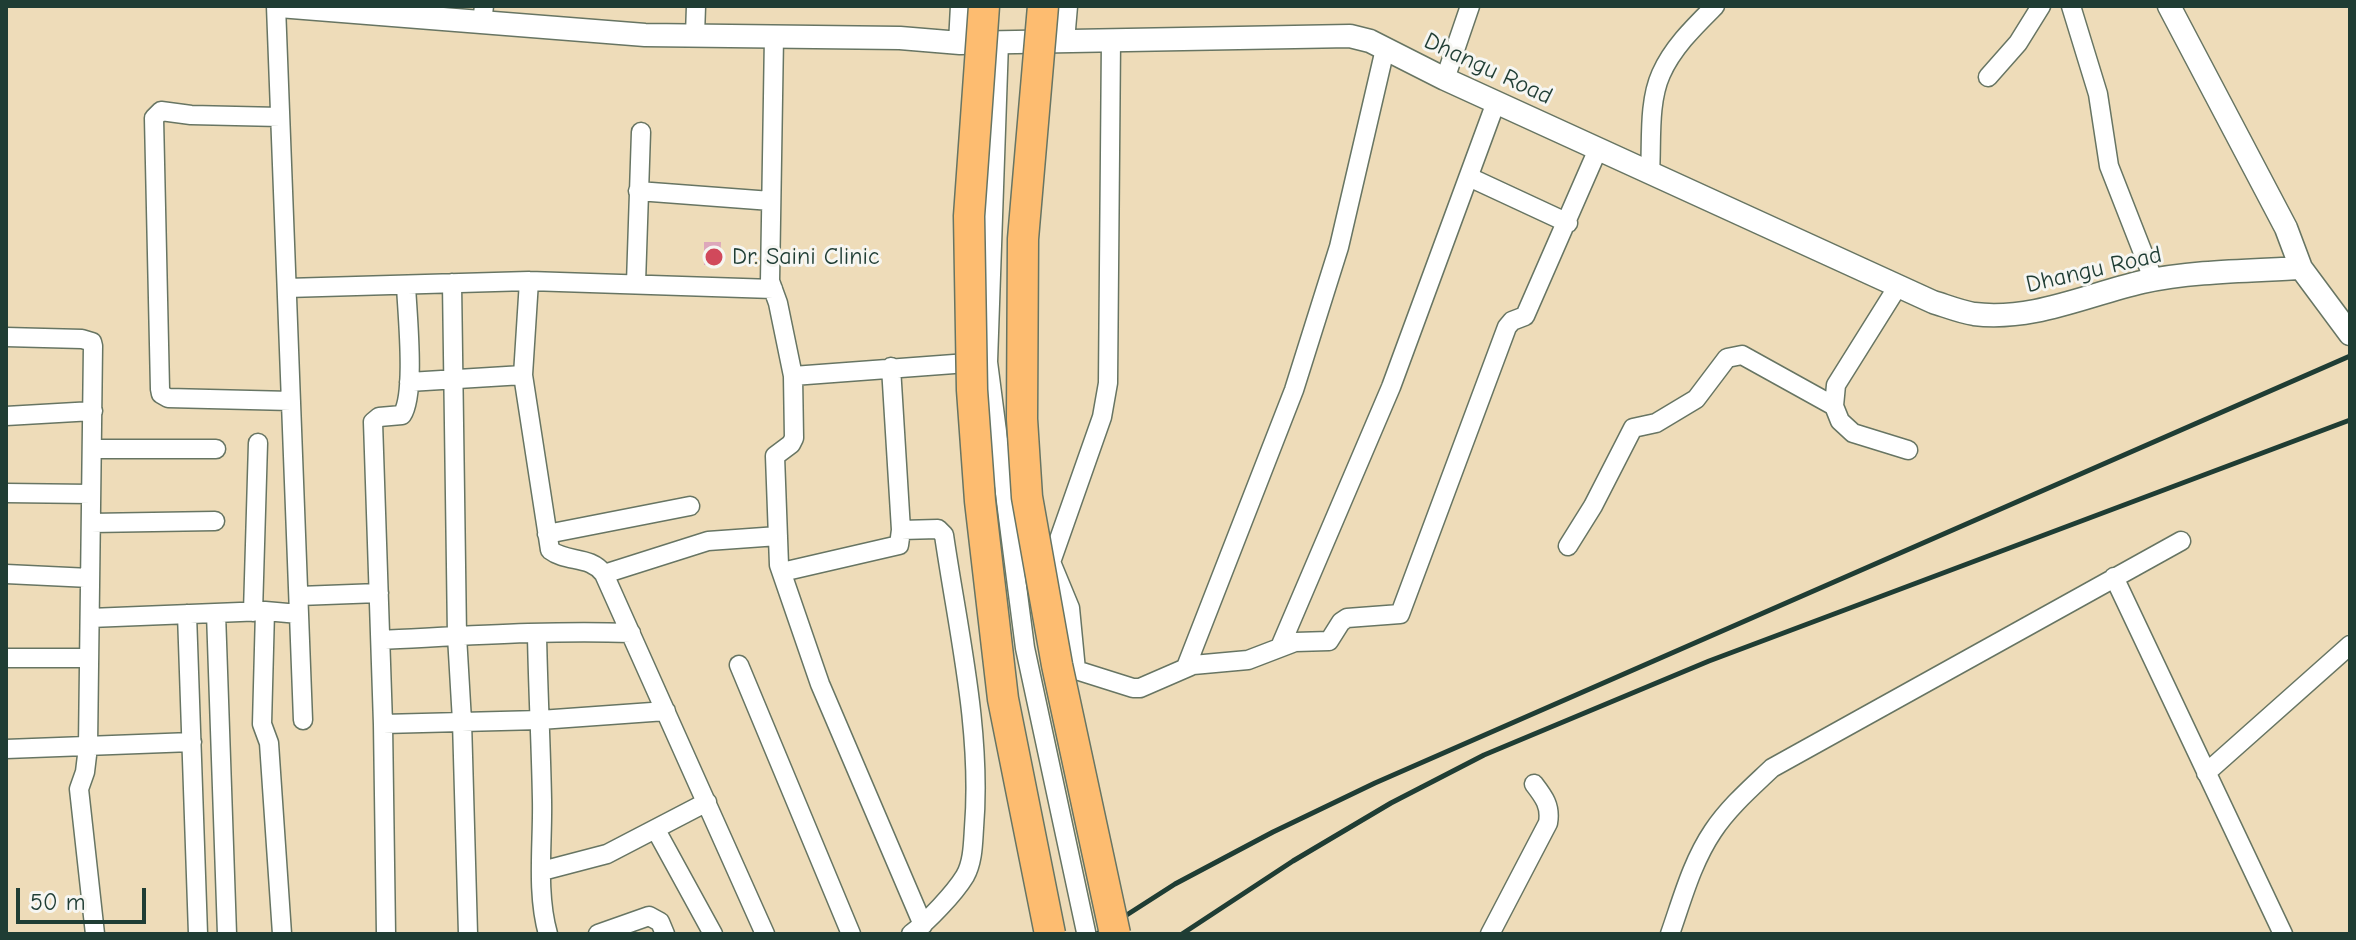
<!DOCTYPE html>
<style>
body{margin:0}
#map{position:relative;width:2356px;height:940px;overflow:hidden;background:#eedcb9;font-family:"Comic Neue",sans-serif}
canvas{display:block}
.frame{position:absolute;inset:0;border:8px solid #1f3d34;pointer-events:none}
.scale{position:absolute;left:16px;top:888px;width:130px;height:36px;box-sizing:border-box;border:4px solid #1f3d34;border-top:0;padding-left:10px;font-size:24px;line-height:28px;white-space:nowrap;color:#1f3d34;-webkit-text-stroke:6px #f6f6f2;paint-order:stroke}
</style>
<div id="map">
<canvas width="2356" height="940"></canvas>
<div class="frame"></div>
<div class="scale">50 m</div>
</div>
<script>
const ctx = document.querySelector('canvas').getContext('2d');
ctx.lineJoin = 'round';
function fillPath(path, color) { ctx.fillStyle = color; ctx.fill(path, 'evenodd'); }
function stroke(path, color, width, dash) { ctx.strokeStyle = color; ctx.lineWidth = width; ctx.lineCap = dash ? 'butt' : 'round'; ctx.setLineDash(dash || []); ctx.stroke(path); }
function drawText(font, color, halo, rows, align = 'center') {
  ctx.font = font + ' "Comic Neue",sans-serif'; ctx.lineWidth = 6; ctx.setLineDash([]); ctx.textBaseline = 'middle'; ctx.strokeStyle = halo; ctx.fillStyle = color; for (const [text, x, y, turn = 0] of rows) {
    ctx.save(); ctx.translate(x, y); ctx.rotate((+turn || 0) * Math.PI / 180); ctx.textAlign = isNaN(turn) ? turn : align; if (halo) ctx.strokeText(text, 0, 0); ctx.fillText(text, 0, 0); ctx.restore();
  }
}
fillPath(new Path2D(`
 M704 242H721L720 265H704Z`), '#dda7bb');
const minor = new Path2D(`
 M276 6 303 720
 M2071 6 2098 94 2109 166 2154 281
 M482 22 484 6
 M695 35 696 6
 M774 36 770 281 778 303 793 376 794 438 791 444 775 456 779 565 820 684 923 925
 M1111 40 1108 383 1102 417 1051 562 1070 608 1076 670 1133 688H1140L1193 665 1248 660 1295 642 1329 641 1341 622 1347 618 1400 614 1507 327 1512 321 1525 316 1598 149
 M999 42 988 362 1025 648 1086 932
 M1988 77 2018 43 2041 6
 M1445 79 1470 6
 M280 117 191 115 161 111 154 118 160 389 161 394 168 398 291 401
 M1650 173C1652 142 1648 103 1661 74 1673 47 1695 26 1715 6
 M1469 177 1568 223
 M638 191 771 201
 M529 281 523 375 550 550C567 563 590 555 604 574L765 934
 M452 283 457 636 462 721 468 934
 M636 283 641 132
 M1898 286 1836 385 1834 406 1840 421 1853 433 1908 450
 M287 288 529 281 773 289
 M6 337 82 339 92 342 93 346 88 747 85 772 79 789 95 934
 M793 376 981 362
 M409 382 523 375
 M6 416 93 411
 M92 449H216
 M6 493 91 494
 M91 523 215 521
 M901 530 938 529 944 535C958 631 982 730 974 828 973 843 973 862 965 876 954 894 928 921 911 934
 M547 534 690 506
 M1568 546 1593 506 1633 428 1656 423 1696 399 1727 358 1742 355 1834 406
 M782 572 899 545 901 530 891 367
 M6 574 90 578
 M604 574 708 541 778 536
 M2114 577 2283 934
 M299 596 379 593
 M265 611 262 724 269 743 282 934
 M253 612 258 443
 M216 613 227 934
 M187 614 198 934
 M90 618 265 611 299 614
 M537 635C538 690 541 745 542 800 543 843 536 892 548 934
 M381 640C464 636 548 630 631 633
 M1280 647 1391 387 1496 102
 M6 658H89
 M739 665 851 934
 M1186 667 1294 390 1339 247 1385 49
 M383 724 540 720 666 711
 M6 749 192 742
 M2206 773 2350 645
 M656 830 713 934
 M542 871 607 854 707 802
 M386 934 383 724 373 422 379 417 402 415C416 394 407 312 406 285
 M598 934 649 916 660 922 665 934
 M1490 934 1548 823C1551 806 1544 797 1534 784
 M1670 934C1682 900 1692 862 1713 831 1729 807 1751 788 1772 768L2181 541`);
const tertiary = new Path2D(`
 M279 6 645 35 900 38 960 43 1350 36 1370 41 1445 79 1933 302C1946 306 1961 312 1974 314 2033 321 2086 295 2142 282 2193 271 2249 271 2301 268
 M2169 6 2286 228 2301 268 2350 334
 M1063 41 1066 6
 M960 43 962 6`);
stroke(minor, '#677563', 21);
stroke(tertiary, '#677563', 25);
stroke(minor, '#fff', 18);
stroke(tertiary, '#fff', 22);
stroke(new Path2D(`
 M1097 934 1175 884 1273 832 1375 783 2350 356
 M1182 934 1293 861 1391 803 1484 755 1709 661 2350 420`), '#1f3d34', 5);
const trunkBridge = new Path2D(`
 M984 6 969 216 972 390 980 501 1003 699 1050 934
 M1043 6 1023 239 1022 419 1027 497 1057 665 1115 934`);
stroke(trunkBridge, '#677563', 33, []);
stroke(trunkBridge, '#fdbc70', 30);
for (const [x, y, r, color] of [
 [714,257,10,"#d1495b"]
]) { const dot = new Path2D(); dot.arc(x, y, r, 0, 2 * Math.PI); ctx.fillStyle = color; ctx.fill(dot); stroke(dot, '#f6f6f2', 3); }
drawText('24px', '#1f3d34', '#f6f6f2', [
 ["Dhangu Road",1488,69,25],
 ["Dhangu Road",2094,270,-13]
]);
drawText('24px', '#1f3d34', '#f6f6f2', [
 ["Dr. Saini Clinic",732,257]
], 'left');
</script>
